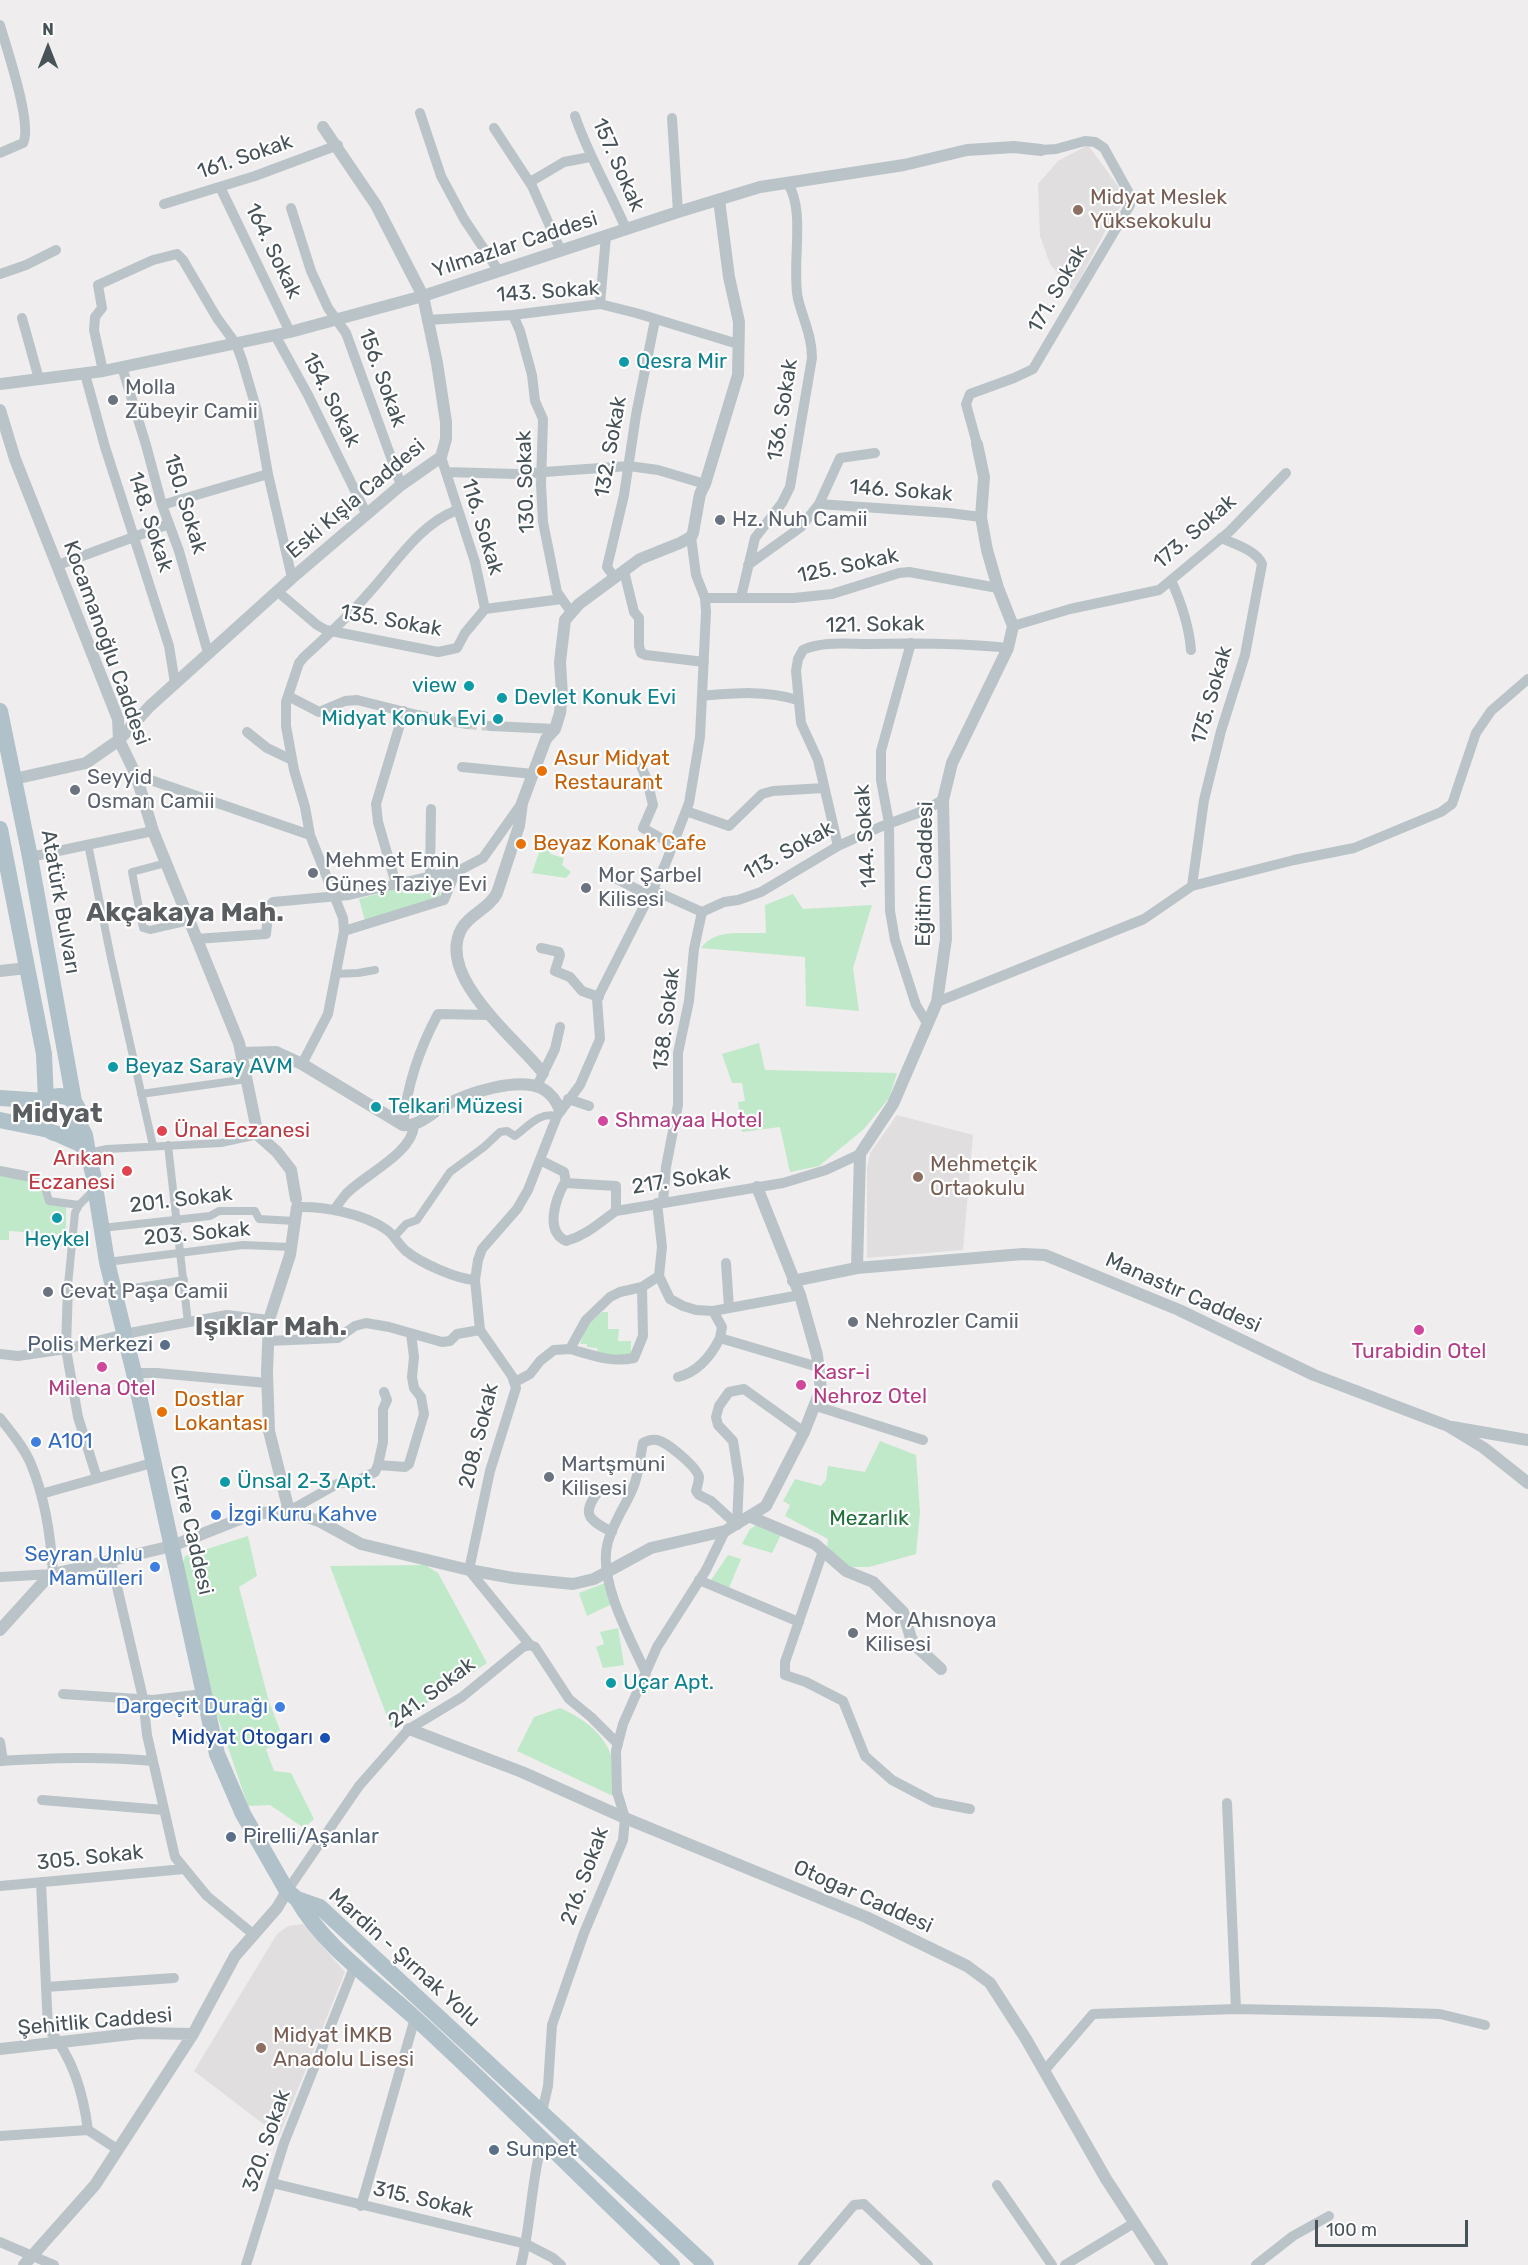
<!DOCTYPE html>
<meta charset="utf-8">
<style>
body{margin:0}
#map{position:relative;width:1528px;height:2265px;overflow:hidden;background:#efeded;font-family:Rubik,sans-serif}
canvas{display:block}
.north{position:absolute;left:18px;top:18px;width:60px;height:60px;-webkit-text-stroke:4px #fff;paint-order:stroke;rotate:0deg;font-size:16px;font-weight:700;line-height:24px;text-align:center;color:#475358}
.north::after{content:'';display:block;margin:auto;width:21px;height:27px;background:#475358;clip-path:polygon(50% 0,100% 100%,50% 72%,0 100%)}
.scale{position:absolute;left:1315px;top:2220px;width:153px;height:27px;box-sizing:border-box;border:3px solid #475358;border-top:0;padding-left:8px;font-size:18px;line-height:21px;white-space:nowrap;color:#475358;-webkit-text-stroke:4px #fff;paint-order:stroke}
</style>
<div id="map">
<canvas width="1528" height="2265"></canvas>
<div class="north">N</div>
<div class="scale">100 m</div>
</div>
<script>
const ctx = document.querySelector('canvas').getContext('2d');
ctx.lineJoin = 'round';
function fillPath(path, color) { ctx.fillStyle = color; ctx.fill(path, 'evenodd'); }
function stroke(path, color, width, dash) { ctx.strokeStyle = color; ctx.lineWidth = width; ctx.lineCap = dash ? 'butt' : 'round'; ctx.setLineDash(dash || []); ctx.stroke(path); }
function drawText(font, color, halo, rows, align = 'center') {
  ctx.font = font + ' Rubik,sans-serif'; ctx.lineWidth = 4.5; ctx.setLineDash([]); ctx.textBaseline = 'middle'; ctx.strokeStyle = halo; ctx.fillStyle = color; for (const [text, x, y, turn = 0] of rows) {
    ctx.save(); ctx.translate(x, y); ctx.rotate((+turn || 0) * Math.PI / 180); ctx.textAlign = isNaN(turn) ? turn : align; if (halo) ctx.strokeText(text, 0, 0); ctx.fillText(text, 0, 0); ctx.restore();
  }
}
fillPath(new Path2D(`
 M1088 145 1126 197 1109 224 1073 292 1050 264 1040 236 1038 184 1058 161Z
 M897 1115 973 1135 963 1250 867 1258V1168L870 1153Z
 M303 1924 345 1972 279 2136 194 2071 277 1934 288 1926Z`), '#e0dedf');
fillPath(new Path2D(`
 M543 841 552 845 550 854 564 858 562 865 571 872 566 878 532 873Z
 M436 878 441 899 365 921 359 899Z
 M793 894 803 909 872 905 853 968 859 1011 806 1006 805 957 701 948C715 928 743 934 766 933L765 905Z
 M759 1043 765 1070 897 1073 889 1098 864 1129 819 1166 790 1172 780 1127 742 1132 738 1102 745 1101 742 1083H732L722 1054Z
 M0 1174 37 1181 46 1201 66 1206V1235L9 1231V1240H0Z
 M602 1312H608V1329H619L618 1341H631V1354L615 1357 598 1353 597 1348 587 1347V1344H580L587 1325Z
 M880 1441 916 1455 920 1512 916 1554 869 1567H846L827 1550 828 1539 785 1516 790 1505 783 1501 795 1479 821 1486 826 1480 828 1466 865 1472Z
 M757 1525 781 1535 772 1553 742 1544 750 1529Z
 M248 1536 257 1576 239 1587 269 1702 284 1740 266 1749 274 1771 291 1773 314 1819 304 1828 270 1805 248 1806 214 1706 182 1567 185 1556Z
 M728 1555 741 1559 729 1588 711 1580Z
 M425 1565 438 1573 487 1663 391 1727 330 1566Z
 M605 1583 612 1604 587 1616 579 1593Z
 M618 1628 624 1665 603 1668 596 1647 604 1644 600 1632Z
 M560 1708C581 1717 603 1732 611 1755 616 1767 614 1784 615 1797L517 1751 534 1717Z`), '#c0e9c9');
stroke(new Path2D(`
 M467 724 491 726`), '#cdcecf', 10, [10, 5]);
stroke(new Path2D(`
 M88 844 111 958 153 1146
 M166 863 132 872 143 928 150 930 189 921
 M335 974 358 973 375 970
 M196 1070 243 1062
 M141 1094 247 1079
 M168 1145 188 1323
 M88 1153 107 1149 221 1143 258 1135
 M31 1177 45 1188 49 1201 79 1205
 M102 1228 210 1216 219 1211H255L259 1219 295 1221
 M394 1237 406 1224 417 1220 450 1172 484 1147 500 1132 507 1131 515 1136C529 1126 538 1112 557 1116
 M107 1262 243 1245 291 1247
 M68 1285 75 1213 79 1205 95 1189
 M114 1291 184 1280`), '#bac4c8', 8);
stroke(new Path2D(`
 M0 25C6 47 33 125 23 143L0 153
 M420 113 441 176 464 219 498 270
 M575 116C588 155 610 191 626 229
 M672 118 678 212
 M494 128 532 186 561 251
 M530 182 564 162 590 157
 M220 187 290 332
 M164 204 255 176 338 145
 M291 208 311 271 328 308 346 333 401 485
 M0 274 26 265 56 250
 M600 304 606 236
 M513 315 520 331 532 375 535 401 543 419 541 484 543 522 557 592 571 612
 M22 318 39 379
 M427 320 513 315 600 304 636 313 738 344
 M275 335 308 395 367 515
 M122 367 146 445 162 505 179 551 208 653
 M103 371 94 330 95 317 102 308 98 285 153 260 177 254 183 260 217 318 236 344 242 360 257 411 268 474 292 578
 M85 374 105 447 169 646 175 683
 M977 444 966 404 970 394 1014 378 1033 369 1130 205V195L1104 148 1095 142 1085 141 1056 149 1041 150
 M441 457 475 562 485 609
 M446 472 516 474 629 466 658 470 705 484
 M819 504 949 513 981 517
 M162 505 268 474
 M58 565 169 524
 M748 565 801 527 819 504 840 458 875 453
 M624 571 634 612 639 618V646L641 653 646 655 704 662
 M615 578 607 567 624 495 636 415 655 320
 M1171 580C1181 602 1189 625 1191 650
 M277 591 317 625 326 630 438 652 457 648 465 633 485 609 562 599
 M741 597 755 538 782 503 790 487 812 358C812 336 803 319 798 299 791 266 806 211 788 184
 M705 598H794L832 594 899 573 909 572 998 588
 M1013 626 1070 609 1159 590 1230 531 1286 473
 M911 643 881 751V780L889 823 890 911 895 940 916 1005 927 1023
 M288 696 319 712 345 701 357 700 417 715 467 724
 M702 696C735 693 766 690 798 700
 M491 726 555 729
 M247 732 267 748 292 760
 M641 766 647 780 653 805 643 828 673 845
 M462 767 533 774
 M136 775 310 835
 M686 811 729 826 762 794 773 791 824 788
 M838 846 818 760 801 723 796 671 798 659 803 650C822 641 846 644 867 644 915 643 961 643 1008 648
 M30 857 153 831
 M430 875 431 809
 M615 878 650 896
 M396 884 378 822 376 804 404 711
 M1192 886 1204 800 1221 731 1245 655 1262 564C1256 550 1234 544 1221 538
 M653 890 702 912 724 902 738 900 761 892 838 846 880 827 923 811 943 800
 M344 931 444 900 456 871
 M196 939 266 934 269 906 273 902 349 895 462 869 483 858 522 803
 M541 948 559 952 560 955 555 971 570 977 582 991 599 997
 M937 1002 1144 919 1192 886 1294 860 1354 848 1441 812 1452 804 1476 733 1491 711 1528 679
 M302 1064 328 1014 344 931 343 918 310 835 305 807 294 770 286 726V702L299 663 304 657C326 637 348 617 367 595 395 565 418 525 457 510
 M537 1086 555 1049 560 1027
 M568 1099 589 1106
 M403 1125C407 1086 419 1049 438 1014L489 1015
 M540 1160 564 1172 566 1183 616 1186V1211L783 1183 826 1170 860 1154
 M0 1171 31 1177
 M565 1182C556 1198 544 1231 566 1241 587 1235 599 1223 616 1211
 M663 1202 666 1167 678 1105V1053L689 1001 694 949 702 912
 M657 1203 662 1247 659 1276 670 1299 683 1306 696 1310 713 1311 800 1295
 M297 1207C324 1206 365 1214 387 1230 394 1235 399 1245 406 1251 421 1263 456 1279 475 1280
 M335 1209C338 1204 342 1199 346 1194 364 1175 413 1153 414 1125
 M726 1263 729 1308
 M68 1285 66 1349 78 1417 97 1478
 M713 1311 722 1327 720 1338 818 1367
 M268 1341 338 1338 355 1326 366 1323 389 1327 442 1342 450 1341 457 1334 480 1330
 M570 1349C592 1355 611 1363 634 1358L643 1336 642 1287
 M0 1354 18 1356 66 1349 124 1334 227 1315 269 1320
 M134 1373H157L267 1383
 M678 1377C698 1372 711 1356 720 1338
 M515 1382 530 1374 540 1361 554 1350 570 1349 586 1320 610 1297 620 1292 642 1287 659 1276
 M816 1406 923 1440
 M0 1418C11 1432 24 1447 31 1464 45 1498 51 1538 53 1574L0 1577
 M378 1465 383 1442V1409L387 1400 384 1392
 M600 1489C581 1514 587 1519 612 1532
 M41 1494 152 1463
 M289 1511 337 1484 359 1480 375 1472 378 1465 405 1467 409 1464 424 1414 421 1397 414 1388 412 1377 414 1357 411 1334
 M737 1525 739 1479 733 1441 718 1425 716 1417 719 1406 729 1392 744 1389 804 1432
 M823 1551 785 1662V1675L806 1682 843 1701 865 1756 892 1780 934 1802 970 1809
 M111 1561 143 1698 147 1735 175 1857 207 1896 253 1934
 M699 1580 799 1622
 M530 1645 469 1570 490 1471 516 1388 512 1376 480 1330 475 1280 478 1260 482 1249 517 1209 528 1190 557 1116 580 1085 600 1039 597 999 665 865 689 803 700 737 706 612 705 598 696 575 691 537
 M646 1673C631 1640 599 1583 607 1546 611 1526 625 1507 633 1488 639 1474 640 1457 643 1443 648 1440 651 1439 657 1440 667 1442 697 1467 699 1477 699 1481 697 1487 696 1491L699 1495 711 1501 737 1525
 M63 1694 153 1700 203 1694
 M0 1742 3 1761
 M0 1761C51 1758 102 1756 153 1761
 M42 1800 164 1810
 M1227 1803 1236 2009
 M41 1882 48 2028C73 2058 83 2092 88 2130
 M0 1886 184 1869
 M287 1891 359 1786 409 1729 462 1697 523 1647 530 1645 535 1647 569 1699 591 1717 618 1744
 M46 1987 174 1978
 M1044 2071 1093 2014 1236 2009 1378 2012 1440 2014 1485 2025
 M542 2112 548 2086 552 2025 584 1933 623 1840 625 1818 617 1792 616 1751 623 1724 657 1647 706 1570 725 1531
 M0 2136 88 2130 117 2149
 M272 2183 526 2244 553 2258 561 2265
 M997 2185 1052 2265
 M361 2206 415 2018
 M0 2242 54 2265
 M246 2265 284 2143 355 1965
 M521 2265C531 2224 531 2182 542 2142
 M803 2265 854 2205 864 2204 928 2265
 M1065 2265 1134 2223
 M1256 2265 1293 2236 1329 2216`), '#bac4c8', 10);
stroke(new Path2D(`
 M0 384 103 371 290 332 423 296 678 212 760 187 904 165 967 150 1014 147 1041 150
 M0 410 15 459 118 719 119 740 136 775 153 831 239 1043 258 1135 277 1152 291 1170 296 1199
 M14 779 86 763 119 740 150 706 292 578 401 485 441 457 446 439V422L437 363 423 296 376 205 323 127
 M0 971 27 968
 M241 1053 276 1052 302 1064 403 1125C419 1127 431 1113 444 1106 467 1093 519 1076 543 1089 552 1094 556 1101 560 1110
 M543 1073C518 1040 434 976 462 928 471 913 489 909 497 893L519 826 522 803 546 739 555 729 560 713 562 695 560 662 565 620 579 604 640 559 680 543 691 537 693 533 700 494 705 484 738 375 739 322 729 277 719 200
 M857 1268 860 1154 893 1104 937 1002 946 939 943 800 952 763 1008 648 1013 626 998 588 987 550 981 517 984 477 977 444
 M793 1281 857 1268 1023 1254 1045 1255 1179 1310 1314 1375 1448 1426 1484 1448 1528 1483
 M1452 1427 1528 1440
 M289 1511 269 1431 267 1372 269 1320 290 1255 297 1207
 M751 1517 815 1544 846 1571 873 1582 903 1612 911 1638 917 1647 941 1669
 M0 1630 47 1578 53 1574 172 1546 250 1515 271 1512 289 1511 319 1521 361 1544 469 1570 513 1578 573 1584 594 1579 651 1548 725 1531 766 1506 804 1432 821 1389 817 1355 800 1295 757 1187
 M409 1729 522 1772 625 1818 866 1917 967 1966 990 1983 1026 2039 1106 2179 1162 2265
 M0 2049 140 2033 193 2034
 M24 2265 95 2185 193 2034 235 1956 277 1908 287 1891`), '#bac4c8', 12);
stroke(new Path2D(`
 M0 711 30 857 74 1101
 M0 829 44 1054 46 1101 0 1098
 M41 1115a19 19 0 1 1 38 0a19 19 0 1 1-38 0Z
 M0 1120 49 1130
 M55 1133 80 1144 88 1153 85 1135 78 1122
 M88 1153 93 1174 107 1262 134 1373 217 1754 243 1814 287 1891 297 1899 320 1907 706 2265
 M297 1899C324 1947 375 1981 415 2018 502 2098 586 2183 672 2265`), '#b0c1c9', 16);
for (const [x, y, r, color] of [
 [1078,210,6,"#8d6e63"],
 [624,362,6,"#0f9aa8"],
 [113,400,6,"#6b7280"],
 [720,520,6,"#6b7280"],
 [469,686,6,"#0f9aa8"],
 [502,698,6,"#0f9aa8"],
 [498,719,6,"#0f9aa8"],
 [542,771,6,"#e8710a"],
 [75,790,6,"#6b7280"],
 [521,844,6,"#e8710a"],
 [313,873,6,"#6b7280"],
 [586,888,6,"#6b7280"],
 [113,1067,6,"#0f9aa8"],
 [376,1107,6,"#0f9aa8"],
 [603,1121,6,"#d1479c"],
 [162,1131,6,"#e0444e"],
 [127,1171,6,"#e0444e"],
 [918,1177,6,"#8d6e63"],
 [57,1218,6,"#0f9aa8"],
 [48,1292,6,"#6b7280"],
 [853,1322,6,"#6b7280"],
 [1419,1330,6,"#d1479c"],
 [165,1345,6,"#5c6f8a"],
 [102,1367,6,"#d1479c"],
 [801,1385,6,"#d1479c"],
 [162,1412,6,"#e8710a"],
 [36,1442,6,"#3f7fe0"],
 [549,1477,6,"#6b7280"],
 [225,1482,6,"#0f9aa8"],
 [216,1515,6,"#3f7fe0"],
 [155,1567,6,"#3f7fe0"],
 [853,1633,6,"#6b7280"],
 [611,1683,6,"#0f9aa8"],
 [280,1707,6,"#3f7fe0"],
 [325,1738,6,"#1a4fb4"],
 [231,1837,6,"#5c6f8a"],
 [261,2048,6,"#8d6e63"],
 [494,2150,6,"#5c6f8a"]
]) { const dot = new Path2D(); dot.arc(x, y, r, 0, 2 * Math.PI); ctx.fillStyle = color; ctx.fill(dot); stroke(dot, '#fff', 2); }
drawText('21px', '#475358', '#fff', [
 ["161. Sokak",245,157,-19],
 ["157. Sokak",618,165,66],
 ["Yılmazlar Caddesi",515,245,-18],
 ["164. Sokak",273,251,64],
 ["171. Sokak",1058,289,-60],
 ["143. Sokak",548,292,-4],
 ["156. Sokak",382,378,70],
 ["154. Sokak",331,400,63],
 ["136. Sokak",783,410,-81],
 ["132. Sokak",611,447,-80],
 ["130. Sokak",526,482,-92],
 ["146. Sokak",901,491,4],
 ["Eski Kışla Caddesi",356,499,-40],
 ["150. Sokak",185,504,73],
 ["148. Sokak",150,522,72],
 ["116. Sokak",482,527,73],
 ["173. Sokak",1195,532,-41],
 ["125. Sokak",848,566,-12],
 ["135. Sokak",391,621,10],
 ["121. Sokak",875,625,-1],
 ["Kocamanoğlu Caddesi",106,643,70],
 ["175. Sokak",1212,695,-74],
 ["144. Sokak",866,836,-94],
 ["113. Sokak",789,851,-29],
 ["Eğitim Caddesi",925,874,-89],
 ["Atatürk Bulvarı",60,902,80],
 ["138. Sokak",667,1019,-83],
 ["217. Sokak",681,1180,-9],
 ["201. Sokak",181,1200,-7],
 ["203. Sokak",197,1234,-5],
 ["Manastır Caddesi",1183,1293,24],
 ["208. Sokak",479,1436,-76],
 ["Cizre Caddesi",191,1530,77],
 ["241. Sokak",432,1693,-37],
 ["305. Sokak",90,1858,-6],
 ["216. Sokak",585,1876,-70],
 ["Otogar Caddesi",863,1897,24],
 ["Mardin - Şırnak Yolu",404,1958,42],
 ["Şehitlik Caddesi",95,2022,-5],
 ["320. Sokak",267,2141,-71],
 ["315. Sokak",423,2200,13]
]);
drawText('21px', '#785e54', '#fff', [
 ["Midyat Meslek",1090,198],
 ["Yüksekokulu",1090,222],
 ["Mehmetçik",930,1165],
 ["Ortaokulu",930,1189],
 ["Midyat İMKB",273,2036],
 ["Anadolu Lisesi",273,2060]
], 'left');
drawText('21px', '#0d838f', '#fff', [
 ["Qesra Mir",636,362],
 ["view",457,686,"right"],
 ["Devlet Konuk Evi",514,698],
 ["Midyat Konuk Evi",486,719,"right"],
 ["Beyaz Saray AVM",125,1067],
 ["Telkari Müzesi",388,1107],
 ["Heykel",57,1240,"center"],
 ["Ünsal 2-3 Apt.",237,1482],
 ["Uçar Apt.",623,1683]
], 'left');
drawText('21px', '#5b616d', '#fff', [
 ["Molla",125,388],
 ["Zübeyir Camii",125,412],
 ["Hz. Nuh Camii",732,520],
 ["Seyyid",87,778],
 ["Osman Camii",87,802],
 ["Mehmet Emin",325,861],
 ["Güneş Taziye Evi",325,885],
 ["Mor Şarbel",598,876],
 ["Kilisesi",598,900],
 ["Cevat Paşa Camii",60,1292],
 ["Nehrozler Camii",865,1322],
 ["Martşmuni",561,1465],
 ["Kilisesi",561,1489],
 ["Mor Ahısnoya",865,1621],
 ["Kilisesi",865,1645]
], 'left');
drawText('21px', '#c56008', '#fff', [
 ["Asur Midyat",554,759],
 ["Restaurant",554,783],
 ["Beyaz Konak Cafe",533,844],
 ["Dostlar",174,1400],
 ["Lokantası",174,1424]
], 'left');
drawText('21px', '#b23c85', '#fff', [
 ["Shmayaa Hotel",615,1121],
 ["Turabidin Otel",1419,1352,"center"],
 ["Kasr-i",813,1373],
 ["Nehroz Otel",813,1397],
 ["Milena Otel",102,1389,"center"]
], 'left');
drawText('21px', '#be3a42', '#fff', [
 ["Ünal Eczanesi",174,1131],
 ["Arıkan",115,1159,"right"],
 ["Eczanesi",115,1183,"right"]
], 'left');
drawText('21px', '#4e5e75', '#fff', [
 ["Polis Merkezi",153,1345,"right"],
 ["Pirelli/Aşanlar",243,1837],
 ["Sunpet",506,2150]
], 'left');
drawText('21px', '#366cbe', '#fff', [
 ["A101",48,1442],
 ["İzgi Kuru Kahve",228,1515],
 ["Seyran Unlu",143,1555,"right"],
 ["Mamülleri",143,1579,"right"],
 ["Dargeçit Durağı",268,1707,"right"]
], 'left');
drawText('21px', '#21703b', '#fff', [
 ["Mezarlık",869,1519]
]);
drawText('21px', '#164399', '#fff', [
 ["Midyat Otogarı",313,1738]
], 'right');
drawText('bold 27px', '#5a5e61', '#fff', [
 ["Akçakaya Mah.",185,913],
 ["Midyat",57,1114],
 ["Işıklar Mah.",271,1327]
]);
</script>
